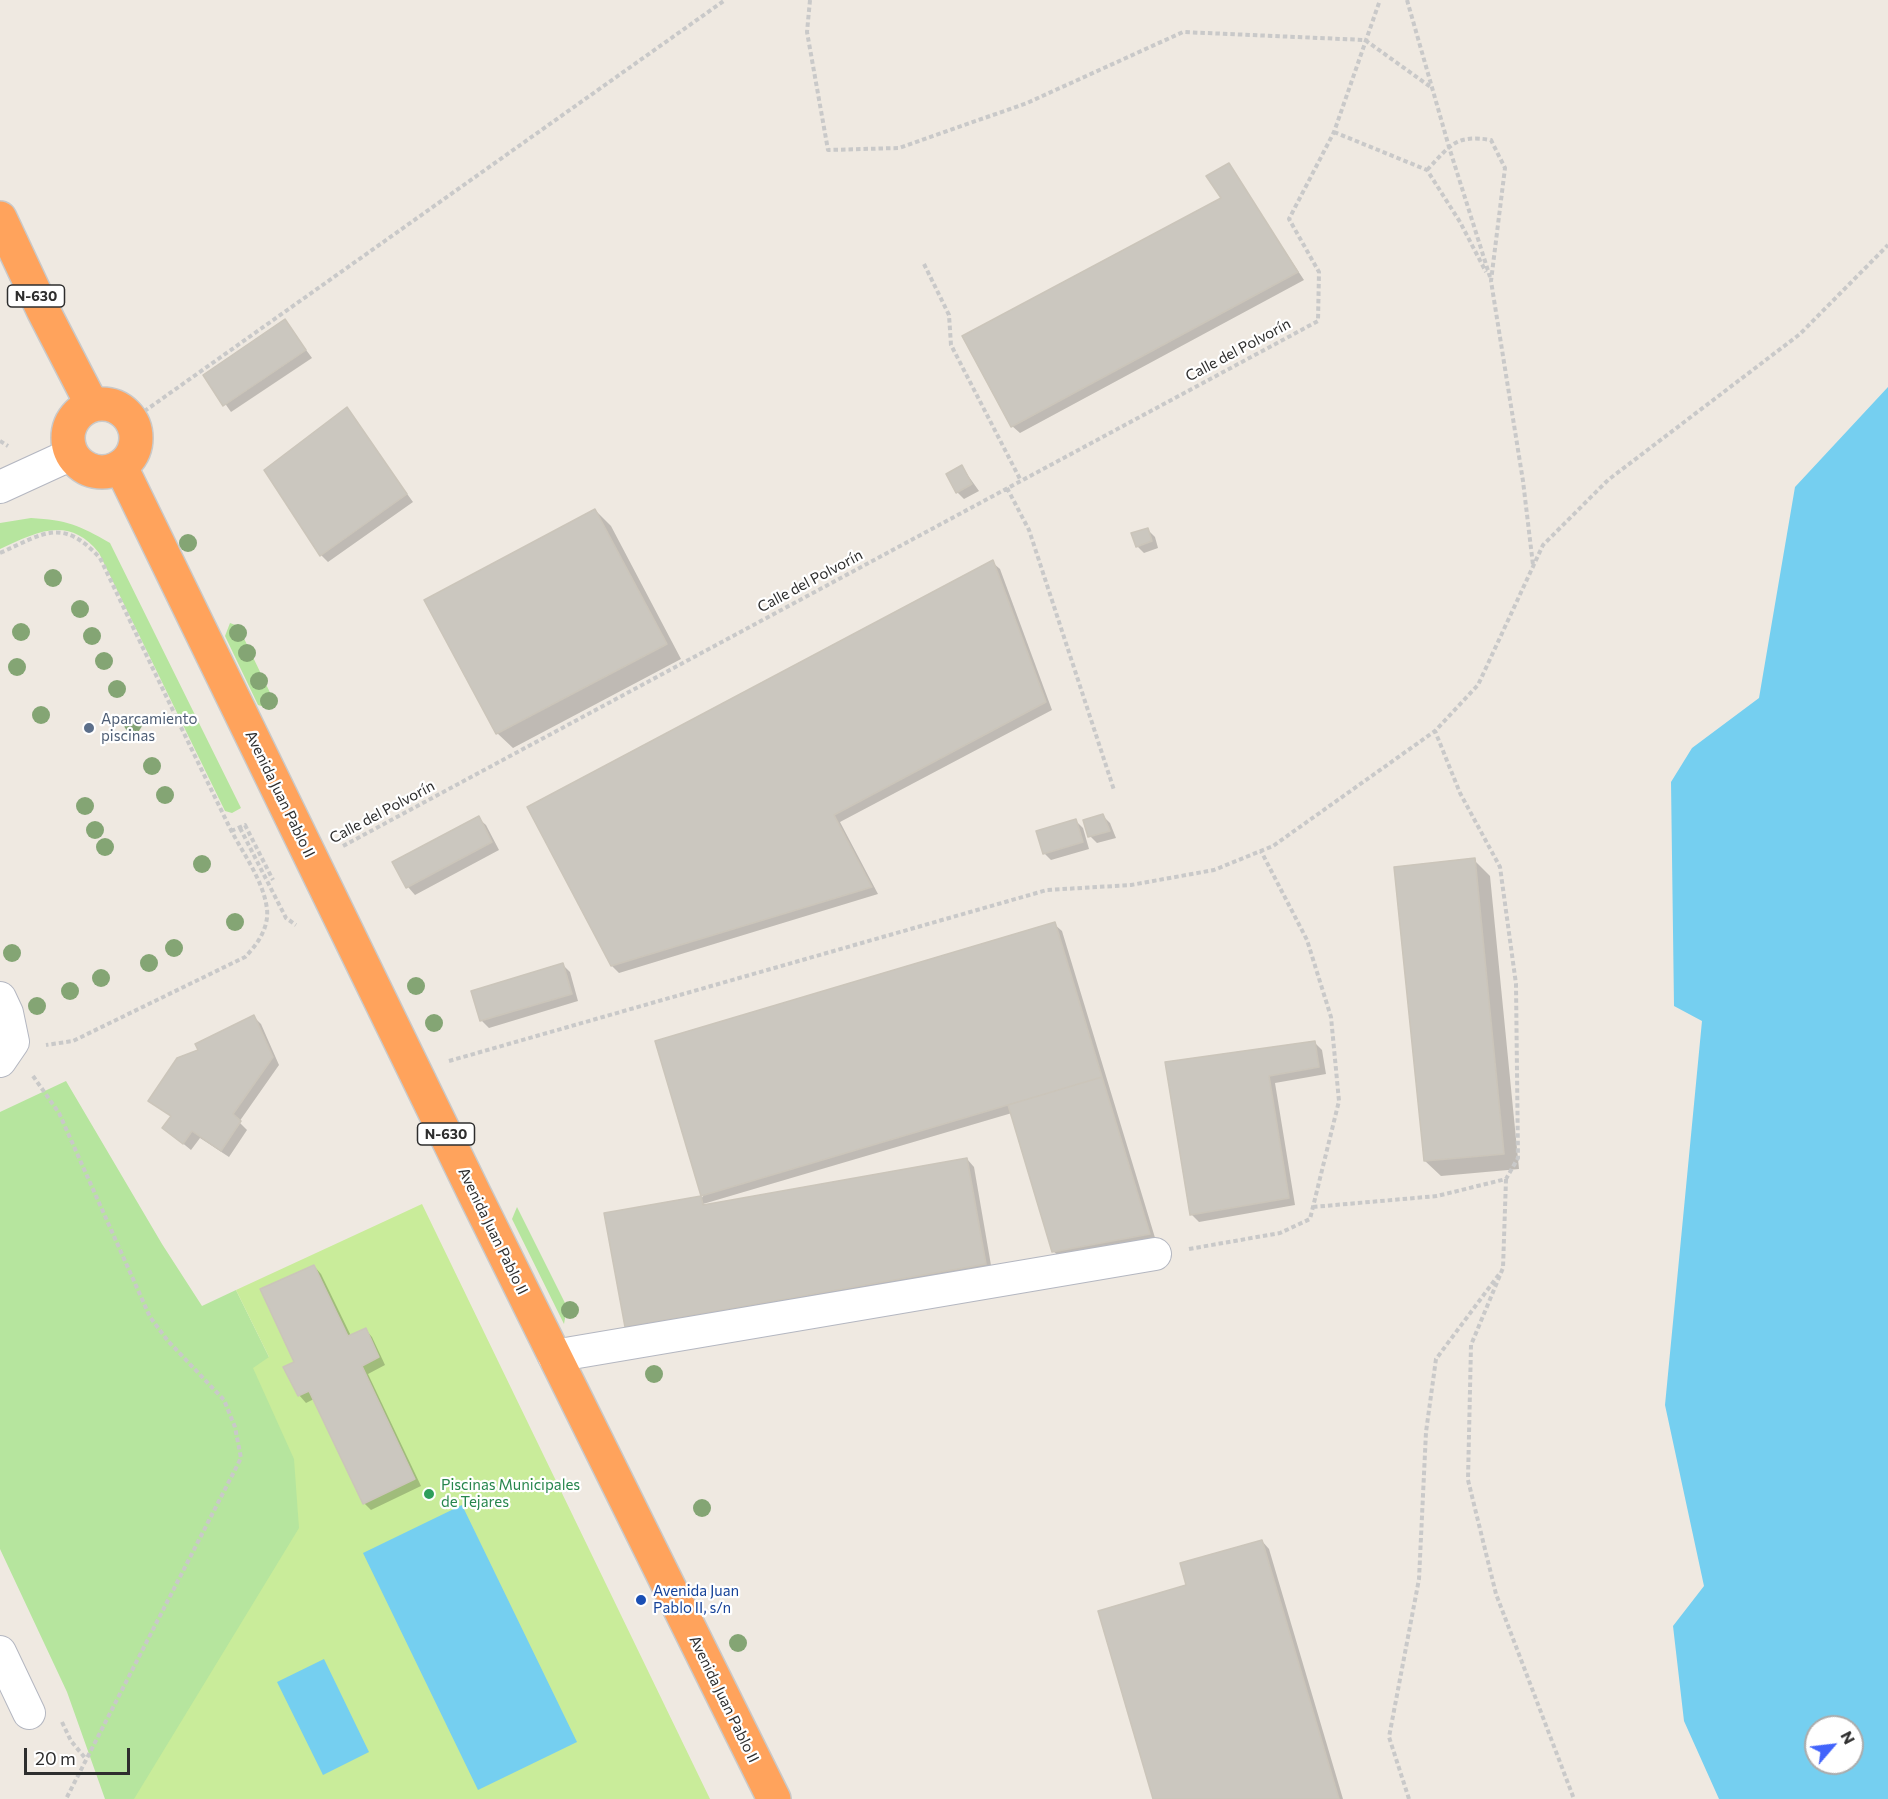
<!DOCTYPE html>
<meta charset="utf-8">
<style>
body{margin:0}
#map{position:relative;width:1888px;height:1799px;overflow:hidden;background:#efe9e1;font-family:Commissioner,sans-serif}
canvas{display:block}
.north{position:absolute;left:1804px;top:1715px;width:60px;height:60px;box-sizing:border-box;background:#fff;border:2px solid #ababab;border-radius:50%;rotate:62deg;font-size:16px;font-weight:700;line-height:24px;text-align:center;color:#2e2e2e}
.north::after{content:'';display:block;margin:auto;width:21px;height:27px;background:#4264fb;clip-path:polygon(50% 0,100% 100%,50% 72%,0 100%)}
.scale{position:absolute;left:24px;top:1748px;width:106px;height:27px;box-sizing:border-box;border:3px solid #2e2e2e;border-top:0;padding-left:8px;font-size:18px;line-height:21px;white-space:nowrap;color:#2e2e2e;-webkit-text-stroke:4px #fff;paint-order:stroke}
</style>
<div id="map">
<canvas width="1888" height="1799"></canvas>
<div class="north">N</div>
<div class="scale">20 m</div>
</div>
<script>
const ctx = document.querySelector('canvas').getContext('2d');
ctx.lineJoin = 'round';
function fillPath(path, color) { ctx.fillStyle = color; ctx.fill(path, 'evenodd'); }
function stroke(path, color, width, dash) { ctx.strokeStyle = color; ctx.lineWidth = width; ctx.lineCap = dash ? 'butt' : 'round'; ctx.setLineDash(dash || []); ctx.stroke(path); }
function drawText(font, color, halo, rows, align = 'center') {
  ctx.font = font + ' Commissioner,sans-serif'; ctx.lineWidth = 4.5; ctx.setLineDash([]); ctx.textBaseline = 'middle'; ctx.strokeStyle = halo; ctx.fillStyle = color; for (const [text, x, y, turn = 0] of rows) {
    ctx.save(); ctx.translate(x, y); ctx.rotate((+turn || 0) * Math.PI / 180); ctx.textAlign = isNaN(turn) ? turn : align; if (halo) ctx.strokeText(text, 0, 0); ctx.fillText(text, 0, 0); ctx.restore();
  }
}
fillPath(new Path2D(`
 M31 518C67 520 79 525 110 543L241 808 232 813 225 811 99 553C69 515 37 532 0 549V523Z
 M230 623 238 626 275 703 271 709 258 705 225 636Z
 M66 1081 162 1244 202 1306 236 1290 269 1357 343 1585 256 1799H105L67 1692 0 1549V1112Z
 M517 1207 567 1307 564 1324 512 1219Z`), '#b6e59e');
fillPath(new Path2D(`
 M422 1204 710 1799H134L299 1528 294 1459 253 1368 269 1357 236 1290Z`), '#c9ec9a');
fillPath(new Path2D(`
 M1888 387V1799H1719L1684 1721 1673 1626 1704 1586 1665 1405 1702 1021 1674 1006 1671 782 1692 748 1759 698 1795 487ZM1816 1727H1852V1763H1816Z
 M462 1505 577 1742 478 1790 363 1553Z
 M324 1659 369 1752 323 1775 277 1682Z`), '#75cff0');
fillPath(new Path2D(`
 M1228 165 1304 280 1020 433 1012 426 1223 198Z
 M285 321 312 358 231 412 205 375Z
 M346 409 413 502 328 562 321 555Z
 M962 467 979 491 964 499 957 492Z
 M595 510 611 526 681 659 513 748 497 733Z
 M1147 529 1155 537 1158 548 1144 553 1137 546Z
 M992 562 1000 569 1052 710 840 822 878 894 619 973 612 966Z
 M1103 816 1110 823 1116 838 1097 843 1090 836Z
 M478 818 486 825 499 850 415 895 408 887 394 863Z
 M1076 821 1083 828 1089 849 1051 860 1044 853Z
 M1474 860 1490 876 1519 1169 1441 1176 1425 1161Z
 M1054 924 1062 931 1156 1241 1061 1258 1053 1251 1012 1113 703 1204V1207L967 1159 974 1167 992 1271 634 1333 626 1326 606 1215 703 1197 657 1042Z
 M563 965 570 972 578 1001 489 1028 482 1021 473 992Z
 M254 1017 261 1024 279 1065 239 1122 247 1130 229 1157 200 1138 191 1150 164 1128 172 1117 150 1100 200 1051Z
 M1314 1042 1322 1050 1326 1074 1275 1083 1295 1205 1199 1222 1191 1214 1167 1064Z
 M314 1266 321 1274 351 1336 365 1329 372 1337 385 1365 368 1374 421 1486 371 1510 364 1503 314 1399 306 1403 299 1395 296 1363Z
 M1262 1541 1269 1549 1343 1799H1154L1188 1586Z`), '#0003');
const building = new Path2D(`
 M1229 163 1298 272 1011 427 962 336 1221 198 1206 176Z
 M285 319 306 350 223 406 203 375Z
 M347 407 407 494 320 556 264 470Z
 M962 465 972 484 956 493 946 474Z
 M595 509 667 644 496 734 424 600Z
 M1148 528 1152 541 1136 547 1131 533Z
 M993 560 1046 702 834 815 872 887 611 966 527 807Z
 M1103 814 1110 831 1088 837 1083 820Z
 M479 816 492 842 406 888 392 862Z
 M1076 819 1083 842 1043 854 1036 831Z
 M1475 858 1504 1154 1424 1161 1394 867Z
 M1055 922 1102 1077 701 1196 655 1041Z
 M563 963 572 994 480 1021 471 991Z
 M254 1015 273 1057 233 1114 241 1121 221 1151 192 1131 183 1144 162 1128 171 1116 148 1101 177 1058 198 1050 195 1044Z
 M1315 1041 1319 1067 1269 1076 1289 1198 1190 1215 1165 1062Z
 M1102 1077 1150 1234 1052 1252 1008 1105Z
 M967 1158 986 1264 625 1327 604 1213 701 1196 703 1205Z
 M314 1265 348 1336 366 1328 379 1357 362 1366 415 1479 363 1504 309 1391 298 1396 283 1367 294 1362 260 1289Z
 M1262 1540 1339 1799H1153L1098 1611 1186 1585 1180 1563Z`);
fillPath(building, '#cbc7bf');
stroke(building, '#cbc5ba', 1.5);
const street = new Path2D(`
 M0 487 72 454
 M0 998 7 1013 13 1042 0 1061
 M554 1356 1155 1254
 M0 1652 29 1713`);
const highway = new Path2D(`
 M0 218 43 310 92 405
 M68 438a34 34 0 1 1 68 0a34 34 0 1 1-68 0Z
 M121 467 474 1193 774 1799`);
stroke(street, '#b4b7c1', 34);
stroke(highway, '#c9c9c9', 36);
stroke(new Path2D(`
 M810 0 807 32 828 150 899 148 1027 103 1183 32 1365 40 1432 88
 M1407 0 1449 147 1490 277
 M1334 132 1427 170 1460 222 1486 272
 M1427 170C1450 146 1455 134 1491 140L1505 168 1491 281 1523 481 1533 565
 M924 264 949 315 951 345 1021 481
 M132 420 725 0
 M0 441 8 446
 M1007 488 1029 530 1114 790
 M0 553C45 533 62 517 100 558 142 646 184 734 227 822 240 850 263 878 267 909 269 928 257 945 245 957L73 1041 46 1045
 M240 828 286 918 296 925
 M231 831 245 825 273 880
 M343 846 1318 321 1319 272 1289 219 1334 132 1380 0
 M449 1061 1047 890 1131 885 1214 870 1273 846 1435 731 1478 685 1543 545 1608 480 1800 334 1888 245
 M33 1076 59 1113 150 1317 168 1341 224 1400 235 1427 241 1458 66 1799
 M1506 1179 1503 1268 1471 1345 1468 1480 1496 1594 1574 1799
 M1313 1207 1437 1196 1506 1179 1518 1158 1516 984 1500 867 1460 793 1435 731
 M1189 1249 1280 1233 1310 1219 1339 1101 1331 1017 1307 940 1261 851
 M62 1722 71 1741 86 1759
 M1409 1799 1389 1737 1419 1579 1426 1432 1436 1359 1500 1273`), '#c9c9c9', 4, [4.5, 3]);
stroke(street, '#fff', 32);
stroke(highway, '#ffa35c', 33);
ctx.fillStyle = '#84a574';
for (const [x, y] of [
 [188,543],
 [53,578],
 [80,609],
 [21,632],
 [238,633],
 [92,636],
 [247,653],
 [104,661],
 [17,667],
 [259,681],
 [117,689],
 [269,701],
 [41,715],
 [133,724],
 [152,766],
 [165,795],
 [85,806],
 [95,830],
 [105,847],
 [202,864],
 [235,922],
 [174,948],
 [12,953],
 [149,963],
 [101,978],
 [416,986],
 [70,991],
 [37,1006],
 [434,1023],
 [570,1310],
 [654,1374],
 [702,1508],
 [738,1643]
]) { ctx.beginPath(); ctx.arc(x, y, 9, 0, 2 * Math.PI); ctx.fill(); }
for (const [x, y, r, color] of [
 [89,728,6,"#5c6f8a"],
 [429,1494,6,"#2e9e5b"],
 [641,1600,6,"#1a4fb4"]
]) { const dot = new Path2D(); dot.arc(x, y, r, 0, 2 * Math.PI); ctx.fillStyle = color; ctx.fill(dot); stroke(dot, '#fff', 2); }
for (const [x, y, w] of [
 [36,296,57],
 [446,1134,57]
]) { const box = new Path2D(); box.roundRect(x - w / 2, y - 11, w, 22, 4.5); ctx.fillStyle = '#fff'; ctx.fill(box); stroke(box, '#2e2e2e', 1.5); }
drawText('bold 14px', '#2e2e2e', null, [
 ["N-630",36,296],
 ["N-630",446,1134]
]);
drawText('15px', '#2e2e2e', '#fff', [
 ["Calle del Polvorín",1238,350,-28],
 ["Calle del Polvorín",810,581,-28],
 ["Avenida Juan Pablo II",280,794,64],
 ["Calle del Polvorín",382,812,-28],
 ["Avenida Juan Pablo II",493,1231,64],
 ["Avenida Juan Pablo II",724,1699,64]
]);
drawText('15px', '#4e5e75', '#fff', [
 ["Aparcamiento",101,719],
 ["piscinas",101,736]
], 'left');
drawText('15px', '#27864d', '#fff', [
 ["Piscinas Municipales",441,1485],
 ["de Tejares",441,1502]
], 'left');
drawText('15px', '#164399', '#fff', [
 ["Avenida Juan",653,1591],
 ["Pablo II, s/n",653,1608]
], 'left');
</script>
